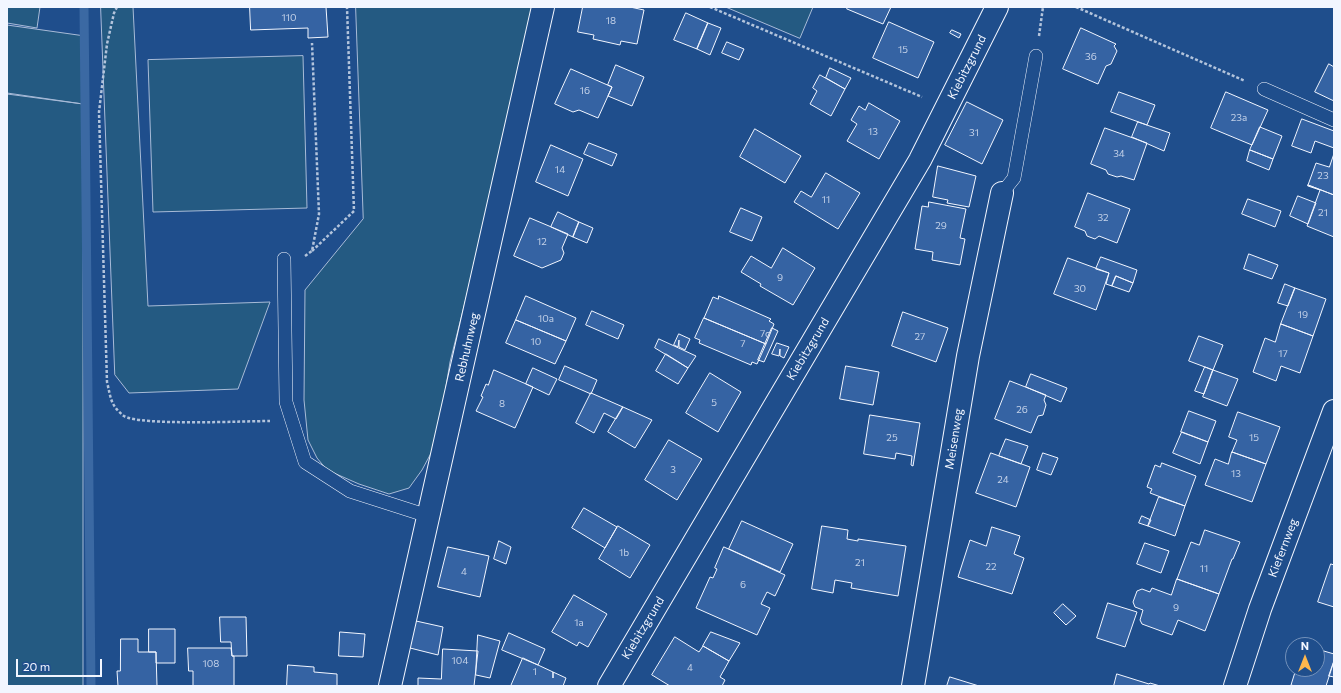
<!DOCTYPE html>
<style>
body{margin:0}
#map{position:relative;width:1341px;height:693px;overflow:hidden;background:#1f4e8c;font-family:Commissioner,sans-serif}
canvas{display:block}
.frame{position:absolute;inset:0;border:8px solid #f2f6ff;pointer-events:none}
.north{position:absolute;left:1285px;top:637px;width:40px;height:40px;box-sizing:border-box;background:#1f4e8c;border:1px solid #7391ba;border-radius:50%;rotate:0deg;font-size:11px;font-weight:700;line-height:16px;text-align:center;color:#f2f6ff}
.north::after{content:'';display:block;margin:auto;width:14px;height:18px;background:#ffb74d;clip-path:polygon(50% 0,100% 100%,50% 72%,0 100%)}
.scale{position:absolute;left:16px;top:659px;width:86px;height:18px;box-sizing:border-box;border:2px solid #f2f6ff;border-top:0;padding-left:5px;font-size:12px;line-height:14px;white-space:nowrap;color:#f2f6ff;-webkit-text-stroke:3px #1f4e8c;paint-order:stroke}
</style>
<div id="map">
<canvas width="1341" height="693"></canvas>
<div class="frame"></div>
<div class="north">N</div>
<div class="scale">20 m</div>
</div>
<script>
const ctx = document.querySelector('canvas').getContext('2d');
ctx.lineJoin = 'round';
function fillPath(path, color) { ctx.fillStyle = color; ctx.fill(path, 'evenodd'); }
function stroke(path, color, width, dash) { ctx.strokeStyle = color; ctx.lineWidth = width; ctx.lineCap = dash ? 'butt' : 'round'; ctx.setLineDash(dash || []); ctx.stroke(path); }
function drawText(font, color, halo, rows, align = 'center') {
  ctx.font = font + ' Commissioner,sans-serif'; ctx.lineWidth = 3; ctx.setLineDash([]); ctx.textBaseline = 'middle'; ctx.strokeStyle = halo; ctx.fillStyle = color; for (const [text, x, y, turn = 0] of rows) {
    ctx.save(); ctx.translate(x, y); ctx.rotate((+turn || 0) * Math.PI / 180); ctx.textAlign = isNaN(turn) ? turn : align; if (halo) ctx.strokeText(text, 0, 0); ctx.fillText(text, 0, 0); ctx.restore();
  }
}
const green = new Path2D(`
 M7 7H40L37 28 7 23Z
 M101 7H133L148 306 270 302 238 389 129 393 115 375Z
 M356 7H532L491 199 450 362 437 442 422 470 409 488 389 494 359 484 327 470 317 458 308 440 304 400 305 290 363 219Z
 M726 7H813L800 38Z
 M7 25 85 36 82 78 83 104 7 93Z
 M303 56 307 208 153 212 148 60Z
 M7 94 83 104V686H7Z`);
fillPath(green, '#245a82');
stroke(green, '#a8bbd7', 1);
stroke(new Path2D(`
 M84 7 91 686`), '#3b69a3', 9);
const building = new Path2D(`
 M250 7H326L328 37 308 38V28L251 30Z
 M583 7H630L644 10 637 44 621 41 620 45 593 39 594 35 578 32Z
 M848 7H891L883 24 847 9Z
 M686 13 708 23 697 49 674 40Z
 M889 22 934 42 918 78 873 58Z
 M708 23 721 28 710 55 697 49Z
 M1081 28 1116 44 1114 46 1117 51 1111 64 1106 66 1098 84 1063 69Z
 M952 30 961 34 959 38 950 33Z
 M727 42 744 49 739 60 722 53Z
 M1329 64 1334 67V101L1315 92Z
 M616 65 644 77 632 106 608 96 612 87 608 85Z
 M830 68 851 78 845 89 826 78Z
 M571 69 612 87 598 118 579 110 573 112 555 104Z
 M820 75 845 89 831 116 810 104 817 91 813 88Z
 M1119 92 1155 105 1147 125 1111 112Z
 M1226 92 1268 110 1252 145 1211 128Z
 M967 102 1003 120 982 164 945 145Z
 M869 103 900 121 879 159 847 141 857 124 851 120 859 106 865 110Z
 M1302 119 1334 131V148L1315 141 1311 153 1292 146Z
 M1138 122 1170 133 1164 151 1132 137Z
 M1260 127 1282 136 1273 159 1250 150Z
 M1105 128 1147 143 1134 180 1121 176 1117 177 1108 174 1106 170 1091 164Z
 M755 129 801 156 785 183 740 157Z
 M589 143 617 154 612 166 584 154Z
 M551 145 583 159 568 196 536 182Z
 M1250 150 1273 159 1269 170 1247 161Z
 M1334 154V195L1308 185 1316 163 1329 167Z
 M938 166 976 176 969 207 947 203 948 200 933 197Z
 M826 173 860 193 838 229 794 202 801 191 811 197Z
 M1308 185 1334 195V237L1307 226 1320 190 1308 186Z
 M1088 193 1130 209 1117 243 1099 236 1095 239 1087 236 1085 231 1075 227Z
 M1298 196 1316 203 1308 224 1290 216Z
 M1248 199 1281 211 1275 227 1242 214Z
 M929 202 966 209 960 238 965 239 960 265 932 260 933 252 915 249 922 206 928 207Z
 M741 208 762 217 752 241 730 232Z
 M558 212 579 222 573 237 551 227Z
 M530 218 568 234 562 248 564 253 561 260 542 268 514 256Z
 M579 222 593 228 587 243 573 237Z
 M783 248 815 268 793 305 760 286 761 284 741 272 751 256 771 268Z
 M1249 254 1278 265 1272 279 1244 269Z
 M1101 257 1137 270 1133 283 1116 276 1112 286 1106 284 1109 273 1096 269Z
 M1068 258 1109 273 1096 310 1054 294Z
 M1116 276 1133 283 1129 292 1112 286Z
 M1285 284 1295 288 1288 306 1278 303Z
 M1295 288 1326 299 1313 336 1281 324Z
 M526 296 576 318 566 341 516 320Z
 M719 296 771 319 769 321 774 324 766 344 704 318 713 297 718 299Z
 M592 311 624 325 618 339 586 325Z
 M903 312 948 328 936 362 892 346Z
 M704 318 766 344 757 364 752 362 751 365 699 343 700 340 695 338Z
 M516 320 566 341 555 364 506 343Z
 M1281 324 1313 336 1300 373 1281 366 1276 381 1253 372 1265 338 1275 342Z
 M772 328 778 331 764 362 758 360Z
 M679 334 690 339 685 350 679 347V340L678 347 674 345Z
 M1199 336 1223 345 1213 370 1189 361Z
 M659 339 696 356 688 368 655 348Z
 M777 343 789 347 784 358 780 356V349L779 356 772 354Z
 M666 354 688 368 678 384 656 371Z
 M565 366 597 380 591 394 559 380Z
 M846 366 879 372 873 405 840 399Z
 M1205 367 1213 370 1204 394 1195 391Z
 M533 368 557 379 549 395 526 384Z
 M494 370 533 387 515 428 476 411 483 397 481 396 486 384 488 385Z
 M1213 370 1238 379 1227 406 1203 397Z
 M710 373 741 392 718 432 686 413Z
 M1031 374 1067 388 1061 402 1026 387Z
 M1010 381 1046 395 1044 400 1046 405 1043 415 1038 416 1031 433 995 419Z
 M591 393 623 407 616 419 604 413 594 433 576 423Z
 M623 407 652 420 635 448 608 432Z
 M1189 411 1216 421 1208 442 1181 432Z
 M1238 412 1280 427 1266 464 1232 452 1237 440 1229 437Z
 M870 415 920 423 913 466 911 465 912 456 896 453 895 459 864 454Z
 M1182 432 1208 442 1200 464 1173 453Z
 M1006 439 1028 446 1021 464 999 456Z
 M669 440 702 459 677 500 645 480Z
 M1232 452 1266 464 1252 502 1205 485 1215 459 1228 464Z
 M991 453 1030 467 1016 507 976 493Z
 M1043 453 1058 458 1051 475 1037 470Z
 M1162 463 1196 476 1185 506 1150 493 1152 489 1147 487 1155 465 1160 467Z
 M1159 497 1185 506 1175 536 1148 526Z
 M584 508 617 527 605 548 572 528Z
 M1142 516 1151 520 1148 526 1139 523Z
 M742 521 793 544 780 572 729 549Z
 M618 526 650 545 630 578 599 559Z
 M822 526 848 530 847 539 858 541V539L906 546 898 596 851 588 852 583 835 580 833 593 812 589Z
 M992 527 1020 536 1014 554 1024 558 1012 594 958 577 970 540 986 546Z
 M1205 530 1240 542 1233 559H1232L1219 594 1177 579 1191 542 1199 545Z
 M499 541 511 547 506 564 494 559Z
 M1145 543 1169 551 1161 573 1137 564Z
 M448 547 489 556 480 597 438 587Z
 M724 547 785 575 775 596 767 592 761 604 770 608 757 635 696 608 710 577 713 578 717 569 715 568Z
 M1331 564 1334 565V607L1318 602Z
 M1177 579 1219 594 1205 631 1178 620 1172 635 1142 624 1140 620 1143 610 1135 607 1133 602 1137 591 1142 589 1150 592 1152 588 1171 595Z
 M574 595 607 614 588 647 579 642 577 646 552 632Z
 M1108 603 1137 612 1125 647 1097 638Z
 M1063 604 1076 616 1066 625 1054 613Z
 M220 617H246L247 656H232L231 642H221Z
 M416 621 443 627 438 655 410 648Z
 M149 629H175V663H156V652H149Z
 M340 632 365 634 363 657 339 656Z
 M711 632 740 643 729 661 703 646Z
 M509 633 545 649 538 665 502 650Z
 M478 635 500 641 490 678 476 675Z
 M675 637 699 652 703 646 729 661 720 677 725 680 722 686H670L652 675Z
 M121 639H138V652H156L157 686H118L117 671H120Z
 M188 648H231L232 656H234V686H193V671H189Z
 M443 649 478 651 474 686H418V678L441 679Z
 M1317 649 1334 654V661L1326 686H1295L1291 685 1296 669H1317Z
 M523 658 553 672V678V672L566 678 563 686H511Z
 M1334 661V677L1329 676Z
 M288 665 314 667V672L337 674V686H287Z
 M1117 674 1149 684 1150 683 1160 686H1114Z
 M950 677 979 686H947Z`);
fillPath(building, '#3563a3');
stroke(building, '#f2f6ff', 1);
const lane = new Path2D(`
 M1264 89 1334 120
 M1002 193 1014 178 1036 56
 M284 259 286 402 305 462 350 491 428 516`);
const street = new Path2D(`
 M390 686 543 7
 M609 686 920 160 997 7
 M913 686 968 356 1002 193
 M1235 686 1260 609 1334 411`);
stroke(lane, '#f2f6ff', 14);
stroke(street, '#f2f6ff', 24);
stroke(new Path2D(`
 M117 7 114 13 107 44 99 112 107 382C111 398 110 405 124 416 139 426 246 421 270 421
 M710 7 922 97
 M1076 7 1245 81
 M1039 36 1043 7
 M312 251 354 211 347 7
 M305 256 312 251 319 214 312 43`), '#b3c4dc', 2.5, [3, 2]);
stroke(lane, '#1f4e8c', 13);
stroke(street, '#1f4e8c', 22);
drawText('10px', '#c3d1e8', null, [
 ["110",289,18],
 ["18",611,21],
 ["15",903,50],
 ["36",1091,57],
 ["16",585,91],
 ["23a",1239,118],
 ["13",873,132],
 ["31",974,133],
 ["34",1119,154],
 ["14",560,170],
 ["23",1323,176],
 ["11",826,200],
 ["21",1323,213],
 ["32",1103,218],
 ["29",941,226],
 ["12",542,242],
 ["9",780,278],
 ["30",1080,289],
 ["19",1303,315],
 ["10a",546,319],
 ["7c",765,334],
 ["27",920,337],
 ["10",536,342],
 ["7",743,344],
 ["17",1283,354],
 ["5",714,403],
 ["8",502,404],
 ["26",1022,410],
 ["25",892,438],
 ["15",1254,438],
 ["3",673,470],
 ["13",1236,474],
 ["24",1003,480],
 ["1b",624,553],
 ["21",860,563],
 ["22",991,567],
 ["11",1204,569],
 ["4",464,572],
 ["6",743,585],
 ["9",1176,608],
 ["1a",579,623],
 ["104",460,661],
 ["108",211,664],
 ["4",690,668],
 ["1",535,672]
]);
drawText('12px', '#f2f6ff', '#1f4e8c', [
 ["Kiebitzgrund",967,67,-63],
 ["Rebhuhnweg",467,347,-77],
 ["Kiebitzgrund",808,349,-59],
 ["Meisenweg",954,439,-81],
 ["Kiefernweg",1283,548,-69],
 ["Kiebitzgrund",643,628,-59]
]);
</script>
